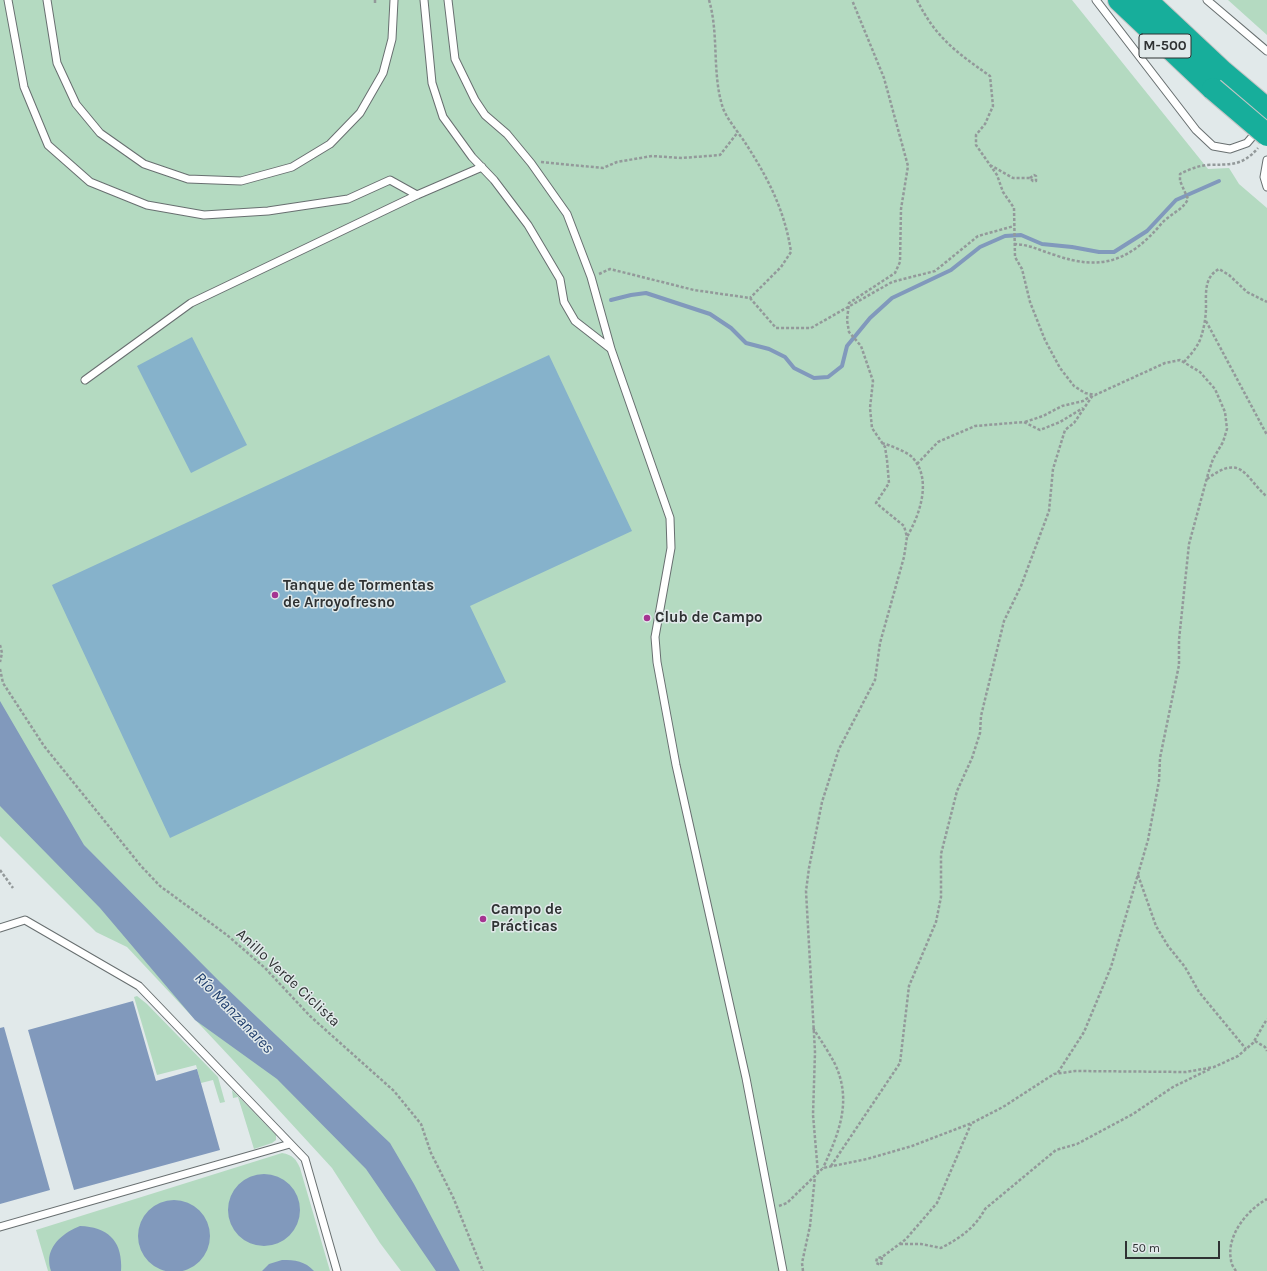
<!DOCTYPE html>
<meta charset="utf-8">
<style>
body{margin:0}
#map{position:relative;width:1267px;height:1271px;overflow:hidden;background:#e1e9ea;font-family:Karla,sans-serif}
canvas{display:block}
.scale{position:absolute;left:1125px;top:1241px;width:95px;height:18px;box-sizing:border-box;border:2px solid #2f3233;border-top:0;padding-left:5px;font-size:12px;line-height:14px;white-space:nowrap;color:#2f3233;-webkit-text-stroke:3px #e1e9ea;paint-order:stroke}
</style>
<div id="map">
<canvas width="1267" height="1271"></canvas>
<div class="scale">50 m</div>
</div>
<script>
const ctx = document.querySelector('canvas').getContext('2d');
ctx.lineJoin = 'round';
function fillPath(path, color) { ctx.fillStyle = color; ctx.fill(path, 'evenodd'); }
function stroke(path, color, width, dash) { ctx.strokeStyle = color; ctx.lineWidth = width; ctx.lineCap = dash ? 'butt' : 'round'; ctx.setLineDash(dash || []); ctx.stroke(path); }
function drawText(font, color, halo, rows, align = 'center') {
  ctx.font = font + ' Karla,sans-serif'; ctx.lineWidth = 3; ctx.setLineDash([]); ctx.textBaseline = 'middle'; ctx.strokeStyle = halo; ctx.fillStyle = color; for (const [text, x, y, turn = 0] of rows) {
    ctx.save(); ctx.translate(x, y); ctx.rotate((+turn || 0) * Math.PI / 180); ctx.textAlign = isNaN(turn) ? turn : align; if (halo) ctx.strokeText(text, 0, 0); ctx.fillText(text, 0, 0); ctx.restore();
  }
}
fillPath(new Path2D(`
 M0 0H1072L1208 169 1229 168 1239 184 1267 208V1271H401L380 1243 332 1168 232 1059 127 947 96 932 0 836Z
 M1228 0H1267V35Z
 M137 996 147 1004 218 1077 225 1102 220 1103 213 1080 201 1083 196 1065 157 1075 134 997Z
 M232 1090 276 1135V1140L272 1143 254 1149 238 1097 233 1098Z
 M282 1153C293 1155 296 1159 300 1168L330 1271H48L36 1230Z`), '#b4dac1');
fillPath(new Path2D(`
 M0 701 84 845 221 983 390 1143 414 1184 460 1271H436L366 1169 277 1079 195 1020 100 908 0 806Z
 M133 1001 156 1081 197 1069 220 1150 74 1190 28 1030Z
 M4 1027 50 1190 0 1204V1028Z
 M228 1210a36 36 0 1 1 72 0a36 36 0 1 1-72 0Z
 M138 1236a36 36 0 1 1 72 0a36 36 0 1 1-72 0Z
 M80 1226C109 1227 123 1242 121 1271H51C43 1249 62 1233 80 1226Z
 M282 1260C295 1260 305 1261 314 1271H262L269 1264Z`), '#8199bc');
stroke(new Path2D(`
 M611 300 631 295 646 293 710 314 731 328 746 343 769 349 785 357 794 368 814 378 828 377 842 366 847 346 870 318 892 298 951 270 980 247 1005 236 1021 235 1042 244 1072 247 1099 252H1114L1147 231 1176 200 1219 181`), '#8199bc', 4);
fillPath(new Path2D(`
 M192 337 247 445 191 473 137 366Z
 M549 355 632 531 470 606 506 682 170 838 52 585Z`), '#86b2cb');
const lane = new Path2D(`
 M8 0 24 87 48 145 90 182 147 205 204 215 268 211 348 199 390 180 417 195
 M47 0 57 63 76 104 100 133 144 164 188 179 241 181 292 167 330 144 360 113 383 73 392 39 394 0
 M424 0 432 83 443 117 472 157 494 180 528 225 560 279 564 302 575 321 611 349
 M448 0 455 59 475 100 485 115 507 134 531 163 567 214 591 277 611 349 670 518 671 548 655 637 657 662 676 765 746 1078 783 1271
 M1096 0 1196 130 1213 146 1230 149 1247 143 1258 130
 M1207 0 1267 51
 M1267 160 1264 177 1267 187
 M85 380 191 303 417 195 482 167
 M0 928 25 920 139 986 305 1159 337 1271
 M0 1227 290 1144`);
const highway = new Path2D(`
 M1119 0 1213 89
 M1146 0 1223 72 1267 109`);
stroke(lane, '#686f70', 9);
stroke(highway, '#c5c6c6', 24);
stroke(new Path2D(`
 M375 0V4
 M709 0C719 34 712 71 722 105 725 117 739 133 746 144 768 178 785 211 791 252L781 267 750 298
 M917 0C936 38 956 52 990 76L993 106 985 124 976 135V145L997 175 1003 192 1014 208 1015 257 1022 269 1030 302 1045 340 1060 368 1074 386 1085 393 1095 395 1165 363 1180 360 1200 372 1215 389 1225 412 1227 429 1223 442 1213 459 1208 474 1189 544 1179 640V665L1160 758 1159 781 1148 840 1111 967 1084 1032 1057 1074
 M541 162 603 168 617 162 652 156 682 158 720 155 738 132
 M990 165 1013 178H1030L1033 181H1036V176L1034 175 1030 178
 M1014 244C1032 245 1038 250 1055 255 1102 272 1131 260 1162 223 1170 214 1183 210 1188 199L1180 181V174C1188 170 1197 166 1207 165 1229 164 1242 167 1258 148
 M599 274 610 269 694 290 750 298 776 328H811L892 282 935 271 978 236 1014 226
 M1206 321 1267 435
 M1184 362C1190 355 1198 347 1201 337 1204 328 1206 317 1206 307 1206 293 1204 277 1219 269L1229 275 1247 292 1267 302
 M1025 422 1043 416 1062 406 1083 401 1091 396
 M882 443C889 445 908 452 913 458 932 480 920 514 907 537
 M917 464 938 442 975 426 1024 422 1040 430 1060 422 1083 408
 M1207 479C1242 453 1244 476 1267 497
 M0 645 2 653 0 662
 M0 669 3 683 44 746 141 866 160 886 227 935 265 968 310 1016 394 1091 421 1124 431 1153 453 1197 483 1271
 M0 870 13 888
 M1138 875 1156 926 1168 946 1185 967 1199 992 1246 1049
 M813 1028C820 1039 828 1051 834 1062 853 1100 839 1133 823 1168
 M1255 1041 1265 1047 1267 1051
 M831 1166 900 1063 909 986 936 922 941 897V854L957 791 972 758 980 733 981 716 1004 621 1021 586 1049 511 1053 469 1065 430 1074 423 1093 395
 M818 1173 813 1115 815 1052 806 891 809 868 822 802 839 749 875 680 880 643 904 557 907 537 904 526 876 503 889 483 887 460 885 447 872 428 870 408 873 381 861 346 849 332 847 320 849 303 895 273 900 262 901 209 908 166 884 78 852 0
 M779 1206 787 1203 823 1168 867 1159 912 1146 972 1123 1003 1107 1054 1074 1075 1071 1186 1072 1214 1067 1238 1056 1253 1043 1267 1019
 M900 1244H921L941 1248C960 1238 975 1228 985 1209L1056 1150 1077 1144 1133 1114 1173 1087 1210 1069
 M882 1257 881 1265 876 1263 877 1258 882 1257 906 1239 937 1203 971 1124
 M803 1271 802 1263 810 1226 815 1176
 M1236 1271C1234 1268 1231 1264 1231 1260 1226 1236 1247 1210 1267 1199`), '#93999a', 2.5, [3, 2]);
stroke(lane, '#fff', 7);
stroke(highway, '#17ae9b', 22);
const highwayBridge = new Path2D(`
 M1213 89 1267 135`);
stroke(highwayBridge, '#c5c6c6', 24, []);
stroke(highwayBridge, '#17ae9b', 22);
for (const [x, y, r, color] of [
 [275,595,4,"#a53491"],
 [647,618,4,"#a53491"],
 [483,919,4,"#a53491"]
]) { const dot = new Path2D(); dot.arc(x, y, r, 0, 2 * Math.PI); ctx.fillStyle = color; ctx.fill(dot); stroke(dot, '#e1e9ea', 1.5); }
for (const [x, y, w] of [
 [1165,46,52]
]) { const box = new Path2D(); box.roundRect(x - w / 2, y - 12, w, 24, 3); ctx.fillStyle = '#e1e9ea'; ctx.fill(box); stroke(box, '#2f3233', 1); }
drawText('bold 14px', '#2f3233', null, [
 ["M-500",1165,46]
]);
drawText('bold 15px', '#2f3233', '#e1e9ea', [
 ["Tanque de Tormentas",283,586],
 ["de Arroyofresno",283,603],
 ["Club de Campo",655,618],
 ["Campo de",491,910],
 ["Prácticas",491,927]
], 'left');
drawText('15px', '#2f3233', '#e1e9ea', [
 ["Anillo Verde Ciclista",288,978,43]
]);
drawText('italic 16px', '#1f3e6d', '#e1e9ea', [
 ["Río Manzanares",234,1013,46]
]);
</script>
